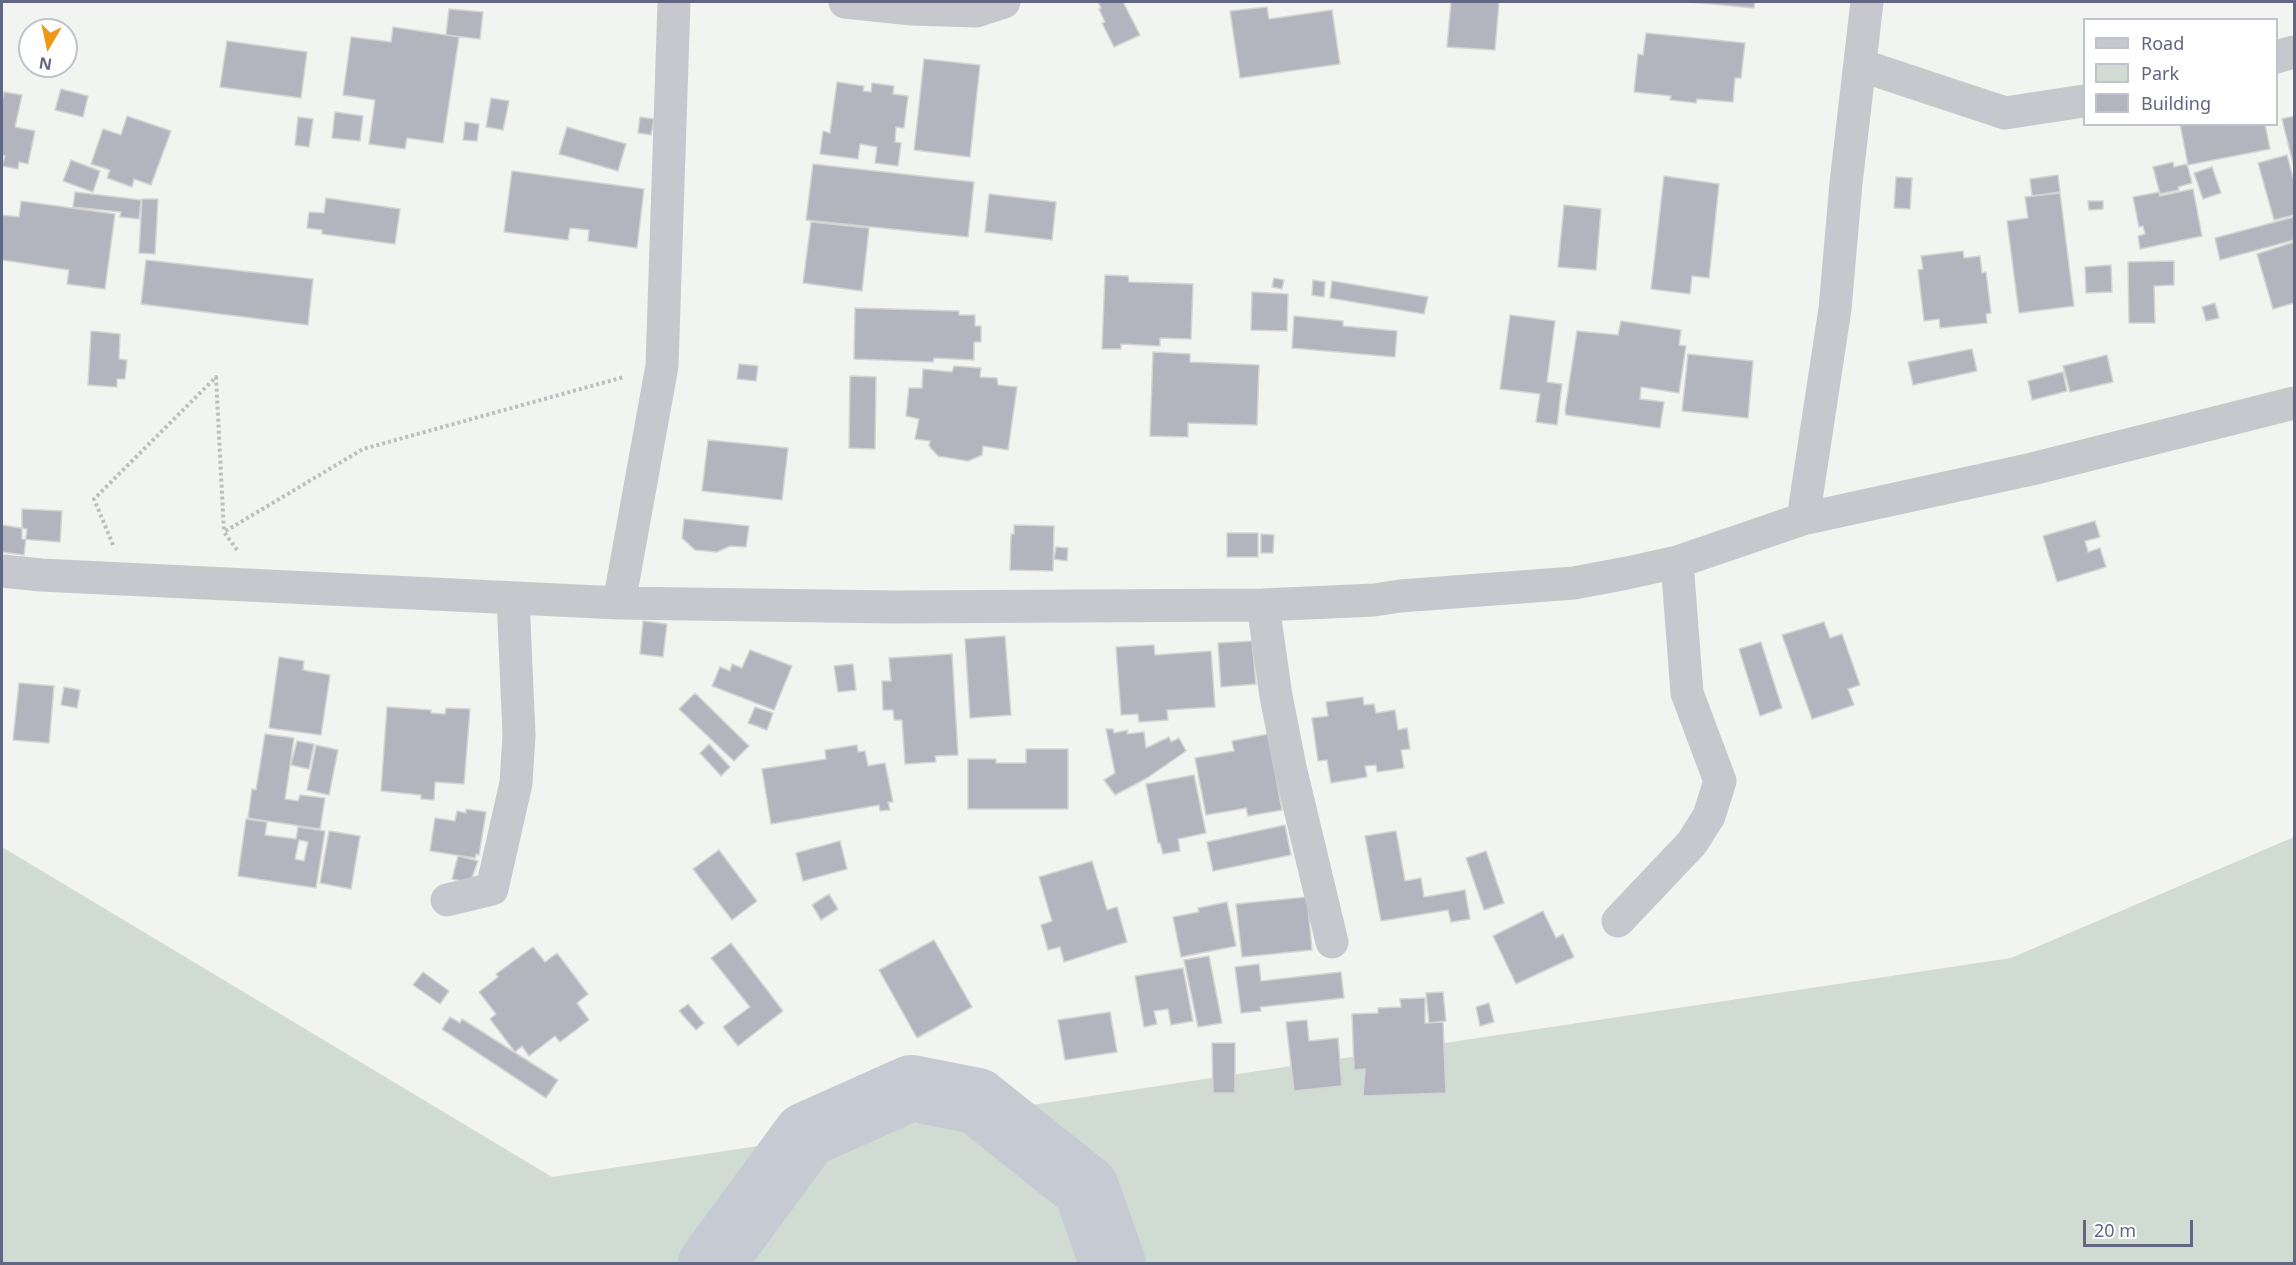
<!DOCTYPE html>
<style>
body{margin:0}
#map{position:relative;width:2296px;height:1265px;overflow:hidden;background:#f2f4ef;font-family:"Noto Sans",sans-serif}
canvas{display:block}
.frame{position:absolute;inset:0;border:3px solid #616782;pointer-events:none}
.legend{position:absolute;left:2083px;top:18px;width:195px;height:108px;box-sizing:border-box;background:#fff;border:2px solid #c0c2cd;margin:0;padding:8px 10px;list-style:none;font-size:18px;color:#616782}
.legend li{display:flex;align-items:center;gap:12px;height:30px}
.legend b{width:30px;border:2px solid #c0c2cd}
.north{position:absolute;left:18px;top:18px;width:60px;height:60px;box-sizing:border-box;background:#fff;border:2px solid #c0c2cd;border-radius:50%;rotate:189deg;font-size:16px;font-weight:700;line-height:24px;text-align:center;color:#616782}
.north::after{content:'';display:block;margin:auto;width:21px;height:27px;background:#ef9714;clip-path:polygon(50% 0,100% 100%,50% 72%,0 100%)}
.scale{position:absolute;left:2083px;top:1220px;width:110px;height:27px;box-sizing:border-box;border:3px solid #616782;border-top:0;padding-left:8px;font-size:18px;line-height:21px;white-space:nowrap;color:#616782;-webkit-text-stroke:4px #fff;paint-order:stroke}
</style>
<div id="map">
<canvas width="2296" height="1265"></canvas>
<div class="frame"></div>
<ul class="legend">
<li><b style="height:8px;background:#c7c8cd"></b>Road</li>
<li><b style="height:16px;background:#d0dbd1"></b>Park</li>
<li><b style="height:16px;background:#b2b5bd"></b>Building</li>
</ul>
<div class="north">N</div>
<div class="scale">20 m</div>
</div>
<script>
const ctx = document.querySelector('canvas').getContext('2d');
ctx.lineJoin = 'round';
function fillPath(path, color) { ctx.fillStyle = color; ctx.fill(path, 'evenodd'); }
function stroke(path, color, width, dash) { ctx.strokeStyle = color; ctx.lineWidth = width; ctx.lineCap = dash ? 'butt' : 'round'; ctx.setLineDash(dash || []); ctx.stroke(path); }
fillPath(new Path2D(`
 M2294 837V1263H2V847L552 1177 2011 958Z`), '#d0dbd1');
stroke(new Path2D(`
 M711 1264 806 1135 911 1088 977 1101 1086 1188 1113 1264`), '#c5cad3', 66);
const building = new Path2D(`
 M1098 2H1123L1140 35 1114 47 1102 23 1105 22 1099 9 1101 8Z
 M1451 2H1499L1495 50 1447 47Z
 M1689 2H1755L1754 8Z
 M1267 7 1269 19 1332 10 1340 64 1240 78 1230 11Z
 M449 9 483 12 480 39 446 35Z
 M393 27 459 37 443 143 407 138 405 149 369 144 375 100 343 95 351 37 391 42Z
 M1646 33 1745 43 1741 78H1735L1733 102 1697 99 1696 103 1670 100 1671 96 1634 92 1638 54 1643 55Z
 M227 41 307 52 301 98 220 87Z
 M924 59 980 65 970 157 914 150Z
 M837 82 864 86 863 91 871 92 872 83 894 86 893 94 908 96 904 128 896 127 895 142 901 143 898 166 875 163 877 147 860 144 858 159 820 154 823 131 830 133Z
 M61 89 88 96 83 117 55 110Z
 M4 92 22 95 15 127 35 131 28 164 19 162 18 169 2 166 5 156 2 155V102Z
 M491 98 509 101 503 130 486 127Z
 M335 112 363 116 360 141 332 138Z
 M127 116 171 131 151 185 134 179 132 187 107 178 110 170 91 164 103 129 121 135Z
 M2294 116V168L2282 119Z
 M298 117 313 119 309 147 295 145Z
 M640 117 654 119 651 135 638 133Z
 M465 122 479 124 477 141 463 140Z
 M2180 124H2265L2270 149 2188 165Z
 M567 127 626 144 618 171 559 154Z
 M2287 155 2294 181V215L2274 220 2258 163Z
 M71 160 100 171 93 192 63 181Z
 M2173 162 2174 167 2187 164 2192 183 2178 187 2179 190 2160 194 2153 167Z
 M813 164 974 182 968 237 806 220Z
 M2212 167 2221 193 2203 199 2194 173Z
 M512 171 644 189 637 248 588 241 589 230 570 228 568 240 504 232Z
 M2058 175 2060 192 2032 196 2030 179Z
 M1664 176 1719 184 1709 278 1692 276 1690 294 1651 289Z
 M1896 177 1912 178 1910 209 1894 208Z
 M2193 189 2202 236 2140 249 2138 236 2145 234 2143 226 2139 227 2133 197 2159 192 2160 196Z
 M75 192 141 200 139 219 120 217 121 212 73 207Z
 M2060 193 2074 306 2019 313 2007 221 2028 218 2025 197Z
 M989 194 1056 202 1052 240 985 232Z
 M326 198 400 209 395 244 322 234V230L307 228 309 212 324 213Z
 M142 199H158L155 254 139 253Z
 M21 201 115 214 105 289 67 284 69 270 2 260V215L19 217Z
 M2088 201H2103V209L2089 210Z
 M1564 205 1601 209 1596 270 1558 267Z
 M2294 217V240L2220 260 2215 238Z
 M811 222 869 228 862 291 803 283Z
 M2294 242V303L2273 309 2257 254Z
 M1963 251 1964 258 1980 256 1982 273 1986 272 1991 313 1986 314 1987 323 1940 328 1939 319 1924 321 1918 270 1923 269 1921 256Z
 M146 260 313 279 308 325 141 304Z
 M2174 261V285L2154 286 2155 323H2129L2128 262Z
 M2111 265 2112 292 2086 293 2085 267Z
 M1105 275 1128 276 1129 282 1193 284 1191 339 1160 338V346L1121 344V349H1102Z
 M1274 278 1284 280 1282 289 1272 287Z
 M1313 280 1325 282 1324 297 1312 295Z
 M1332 281 1428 297 1424 314 1330 298Z
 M1252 292 1288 294 1287 331 1251 330Z
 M2215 303 2219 318 2206 321 2202 307Z
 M855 308 959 311V315H975V326H981V342H974V360L934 358 933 362 854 359Z
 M1510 315 1555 321 1547 382 1562 384 1557 425 1536 422 1540 394 1500 389Z
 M1294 316 1343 321V326L1397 331 1395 357 1292 348Z
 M1621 321 1681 330 1679 345 1686 346 1679 393 1641 387 1640 399 1664 402 1660 428 1566 415 1565 411 1577 331 1618 335Z
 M91 331 120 334 119 359 127 360 125 379H117V387L88 385Z
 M1972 349 1977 371 1913 385 1908 362Z
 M1153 352 1190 354V362L1259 365 1257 425 1188 423V437L1150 436Z
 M1688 354 1753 361 1748 418 1682 411Z
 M2107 355 2113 382 2070 392 2063 366Z
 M739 364 758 366 756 381 737 379Z
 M954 366 981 368 980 377 997 378 998 385 1017 387 1008 450 983 446 982 455 968 461 938 456 929 446 930 441 915 439 919 419 906 416 909 388H922L923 369 952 372Z
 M2063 372 2067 391 2032 400 2028 381Z
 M850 376 876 377 875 449 849 448Z
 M708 440 788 448 782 500 702 491Z
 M22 509 62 511 60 542 22 539Z
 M684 519 749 526 746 547 730 546 717 552 695 550 682 538Z
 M2095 521 2100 537 2085 541 2088 552 2100 548 2106 567 2057 582 2043 536Z
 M2 525 27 529 24 555 2 552Z
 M1014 525 1054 526 1053 571 1010 570 1011 534H1014Z
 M1227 533H1258V557H1227Z
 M1261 534 1274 535 1273 553H1261Z
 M1056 547 1068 548 1067 561 1054 559Z
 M643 621 667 624 663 657 640 654Z
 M1824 622 1830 638 1842 634 1860 685 1848 689 1854 705 1812 719 1782 635Z
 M1005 636 1011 715 970 718 965 639Z
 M1252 641 1256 684 1221 687 1218 643Z
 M1761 642 1782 708 1760 716 1739 649Z
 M1154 645 1155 655 1211 651 1215 707 1167 710 1168 720 1139 722 1138 714 1121 715 1116 647Z
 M750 650 792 666 774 710 712 686 720 667 730 671 732 664 742 668Z
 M952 654 958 755 935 756 936 762 905 764 902 720H894L893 710H883L882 681H891L889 658Z
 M279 657 304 661 303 670 330 675 321 735 269 728Z
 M853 664 856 690 838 692 834 666Z
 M19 683 54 686 49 743 13 740Z
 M64 687 80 690 77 708 61 705Z
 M695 693 749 746 734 761 679 709Z
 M1363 697 1364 705 1374 704 1376 713 1395 710 1398 730 1407 728 1410 749 1401 750 1404 768 1377 772 1376 765 1365 766 1367 777 1331 783 1327 760 1318 761 1312 718 1328 716 1326 702Z
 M387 707 431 710V713L445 714 446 708 470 709 464 784 435 782 434 800 421 799V795L381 791Z
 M755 707 773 713 767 730 748 723Z
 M1106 729H1113L1114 733 1128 730 1127 734 1144 732 1146 748 1169 737 1171 742 1179 738 1186 751 1147 778 1115 795 1104 780 1115 773Z
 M265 734 294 738 285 799 298 801 300 795 325 798 320 829 248 818 252 789 256 790Z
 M1268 734 1282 810 1248 816 1246 808 1206 815 1195 758 1234 751 1232 741Z
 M297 741 314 744 309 769 291 765Z
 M709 744 730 767 721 776 700 753Z
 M316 745 338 750 329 795 307 790Z
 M857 745 858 752 865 751 868 766 885 763 893 802H888L890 810 880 811 879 805 771 824 762 769 826 759 825 750Z
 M1026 749H1068V809H968V759H996V763H1026Z
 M1194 775 1206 833 1178 839 1180 851 1163 854 1160 843H1158L1146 784Z
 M466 809 486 812 479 855 476 854 475 858 430 851 435 818 455 821 457 811 466 813Z
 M246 819 267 822 265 835 296 839 298 827 325 831 316 888 238 876ZM299 840 308 842 304 861 295 859Z
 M1285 825 1291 855 1213 871 1207 842Z
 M329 831 360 836 351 889 320 883Z
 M1396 831 1405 881 1421 878 1424 897 1465 890 1470 919 1451 922 1448 910 1381 921 1365 836Z
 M840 841 847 869 803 881 796 853Z
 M719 850 757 901 732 920 693 869Z
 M1486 851 1504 903 1484 910 1466 858Z
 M458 856 478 861 470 883 452 879Z
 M1092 861 1107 910 1117 907 1127 942 1064 962 1060 947 1048 950 1041 925 1052 921 1039 877Z
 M829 894 838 909 821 920 812 905Z
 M1307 897 1312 950 1242 957 1236 904Z
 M1227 902 1236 946 1181 957 1173 917 1199 912 1198 908Z
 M1543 911 1556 938 1563 934 1574 957 1516 984 1493 936Z
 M934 940 972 1007 917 1038 879 970Z
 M731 943 783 1011 738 1046 723 1027 750 1007 711 958Z
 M533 947 545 962 557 953 588 994 577 1003 589 1020 560 1042 555 1036 529 1056 522 1046 515 1052 490 1019 496 1014 479 992 498 977 496 974Z
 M1209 956 1222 1023 1198 1027 1184 960Z
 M1259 964 1261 981 1341 972 1344 998 1260 1007 1261 1011 1241 1013 1235 967Z
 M1183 968 1193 1021 1171 1025 1168 1009 1154 1011 1157 1024 1144 1027 1135 976Z
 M423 972 449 991 440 1004 413 985Z
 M1443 992 1446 1021 1429 1023 1426 993Z
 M1425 998V1023L1443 1022 1446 1093 1363 1096 1365 1069 1354 1070 1352 1014 1378 1013V1008L1401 1007 1400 999Z
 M1489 1003 1494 1022 1480 1026 1476 1007Z
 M688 1004 704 1023 696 1030 679 1011Z
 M1110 1012 1117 1052 1065 1060 1058 1020Z
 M450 1017 460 1023 462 1019 558 1080 546 1098 442 1029Z
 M1307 1020 1309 1041 1338 1038 1342 1086 1294 1091 1286 1022Z
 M1212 1043H1235V1093H1213Z`);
fillPath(building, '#b2b5bd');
stroke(building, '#d4d5d2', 1.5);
stroke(new Path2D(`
 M113 545 94 499 216 377 224 532
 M237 550 224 532 363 449 624 377`), '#bebec1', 4, [3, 3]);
stroke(new Path2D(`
 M845 2 912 9 976 11 1004 2
 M2276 57 2294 52
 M1860 65 2005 113 2084 101
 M1803 519 1835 309 1846 183 1867 2
 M2 571 41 575 619 603 895 607 1263 605 1374 600 1400 596 1574 583 1627 573 1677 562 1803 519 2032 469 2294 403
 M619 603 662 366 674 2
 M1263 605 1276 696 1290 767 1332 942
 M447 900 492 889 516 783 519 735 513 598
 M1618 921 1692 843 1709 816 1720 781 1687 693 1677 562`), '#c7c8cd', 33);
</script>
